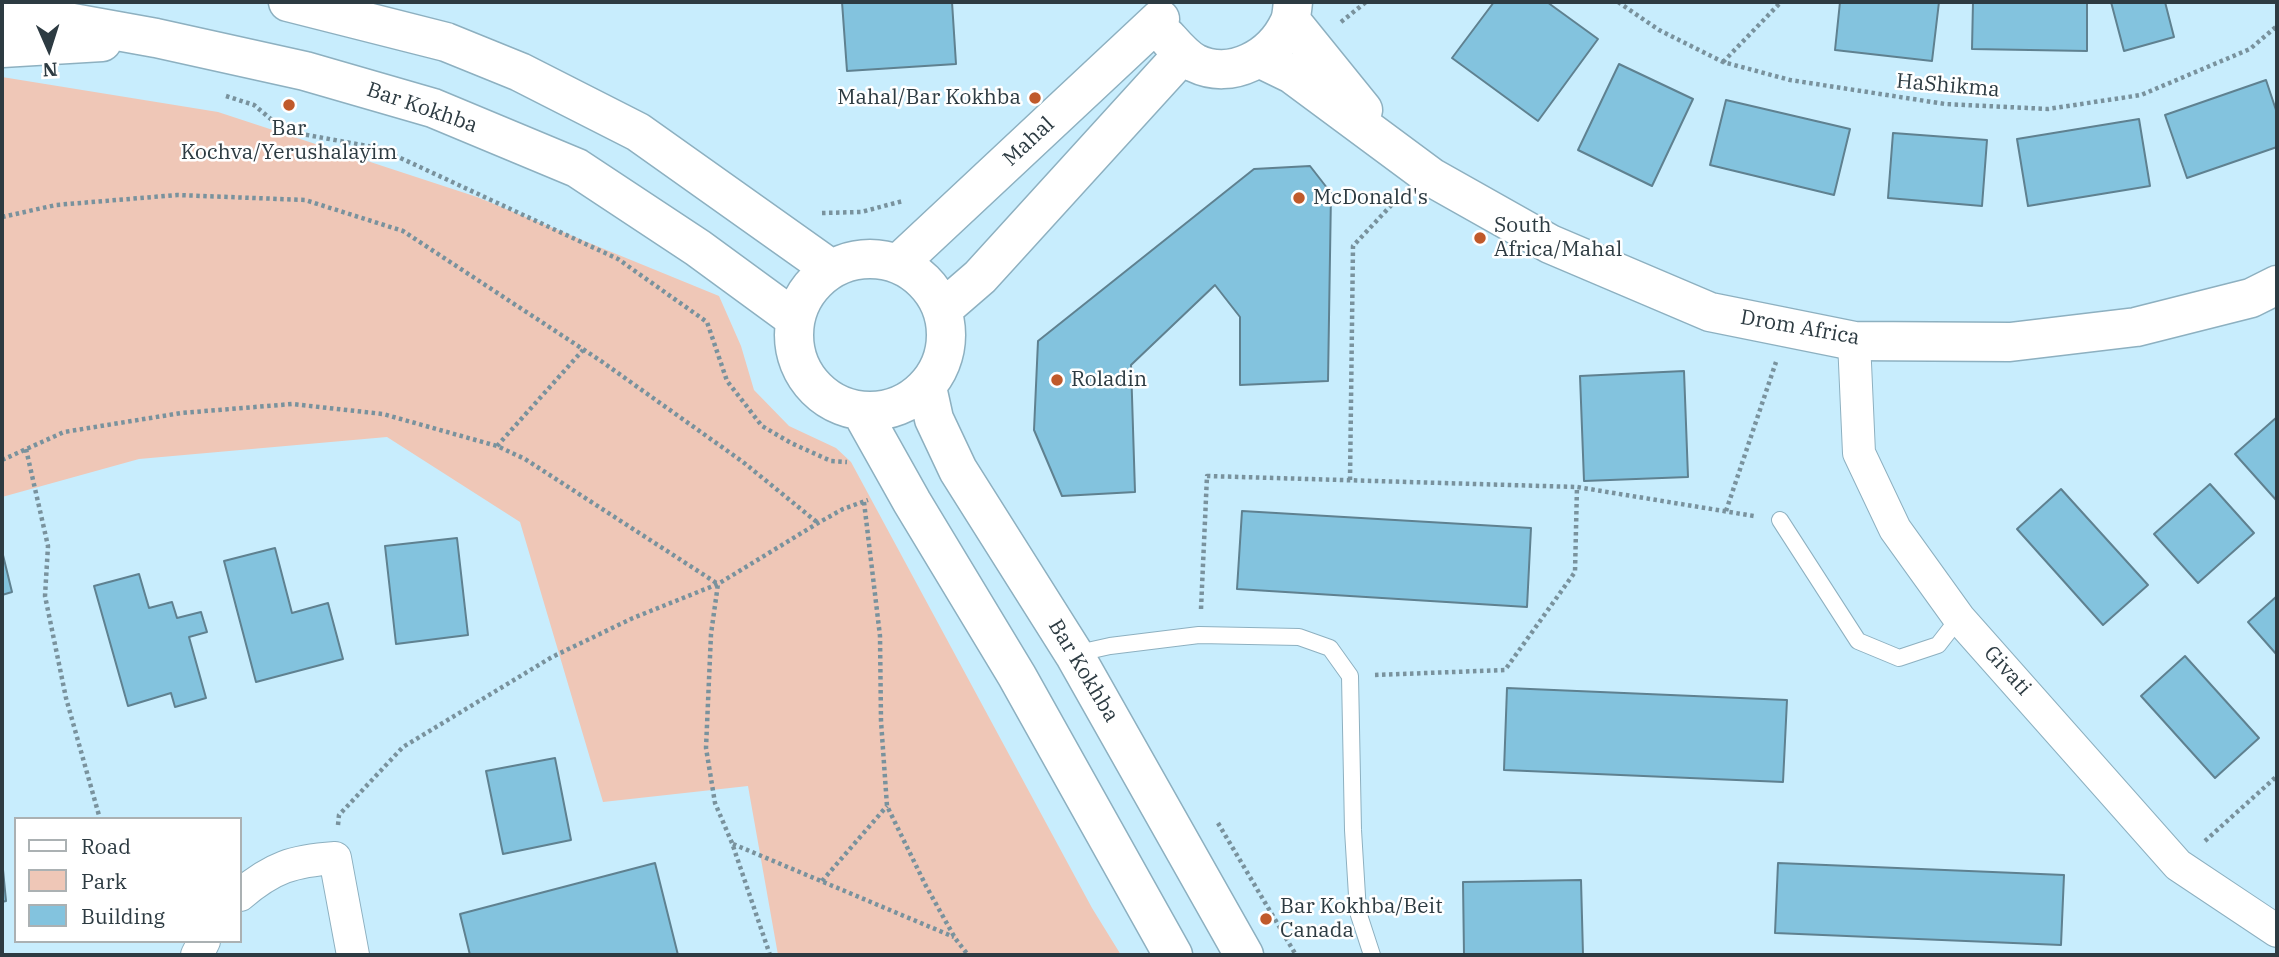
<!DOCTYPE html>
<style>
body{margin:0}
#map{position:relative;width:2279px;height:957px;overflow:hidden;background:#c8edfd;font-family:"IBM Plex Serif",serif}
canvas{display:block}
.frame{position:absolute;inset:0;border:4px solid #2d3b42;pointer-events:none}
.legend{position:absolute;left:14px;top:817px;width:228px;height:126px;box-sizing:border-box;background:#fff;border:2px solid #abb1b3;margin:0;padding:9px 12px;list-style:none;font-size:21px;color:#2d3b42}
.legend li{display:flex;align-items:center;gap:14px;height:35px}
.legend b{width:35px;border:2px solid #abb1b3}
.north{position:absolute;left:14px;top:14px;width:70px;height:70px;-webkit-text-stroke:5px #fff;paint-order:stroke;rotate:177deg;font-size:19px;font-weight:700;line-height:28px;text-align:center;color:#2d3b42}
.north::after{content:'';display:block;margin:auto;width:24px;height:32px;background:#2d3b42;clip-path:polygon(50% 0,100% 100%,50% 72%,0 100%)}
</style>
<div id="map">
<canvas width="2279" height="957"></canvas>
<div class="frame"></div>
<ul class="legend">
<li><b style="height:9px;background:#fff"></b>Road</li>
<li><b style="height:19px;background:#efc7b7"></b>Park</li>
<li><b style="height:19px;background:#83c3de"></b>Building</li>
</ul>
<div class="north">N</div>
</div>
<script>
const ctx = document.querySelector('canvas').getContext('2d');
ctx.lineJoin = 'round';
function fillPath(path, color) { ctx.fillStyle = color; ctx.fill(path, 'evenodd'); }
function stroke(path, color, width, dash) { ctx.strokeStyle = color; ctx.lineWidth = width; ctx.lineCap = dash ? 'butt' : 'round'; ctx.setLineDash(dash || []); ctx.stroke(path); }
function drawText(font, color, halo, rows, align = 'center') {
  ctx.font = font + ' "IBM Plex Serif",serif'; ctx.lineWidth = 5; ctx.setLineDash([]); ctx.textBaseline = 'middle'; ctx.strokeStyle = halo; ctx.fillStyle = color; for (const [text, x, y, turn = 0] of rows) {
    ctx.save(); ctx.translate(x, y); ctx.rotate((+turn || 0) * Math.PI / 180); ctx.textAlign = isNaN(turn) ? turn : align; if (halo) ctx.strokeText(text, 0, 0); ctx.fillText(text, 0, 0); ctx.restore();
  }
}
fillPath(new Path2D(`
 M2 77 218 112 477 197 719 296 741 346 754 390 789 426 836 448 851 462 1092 908 1121 955H778L748 786 603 802 520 522 387 437 139 459 2 497Z`), '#efc7b7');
const building = new Path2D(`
 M842 2H952L956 64 847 71Z
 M1494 2H1547L1598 39 1538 121 1452 58Z
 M1840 2H1939L1932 61 1835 50Z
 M1973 2H2087V51L1972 49Z
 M2111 2H2165L2174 37 2124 51Z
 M1619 64 1693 99 1652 186 1578 150Z
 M2266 80 2277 113V147L2187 178 2165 115Z
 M1726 100 1850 129 1834 195 1710 165Z
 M2139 119 2150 186 2028 206 2017 139Z
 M1893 133 1987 140 1982 206 1888 198Z
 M1310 166 1331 193 1328 381 1240 385V317L1215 285 1131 365 1135 492 1062 496 1034 430 1038 341 1254 169Z
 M1684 371 1688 477 1584 481 1580 376Z
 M2277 417V501L2235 454Z
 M2210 484 2254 533 2198 583 2154 534Z
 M2061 489 2148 585 2103 625 2017 529Z
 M1242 511 1531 528 1527 607 1237 589Z
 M457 538 468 635 396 644 385 546Z
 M275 548 292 613 328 603 343 659 256 682 224 561Z
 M2 551 12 592 2 595Z
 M139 574 149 608 172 602 177 618 201 612 207 632 189 637 206 698 175 707 171 693 128 706 94 586Z
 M2277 596V655L2248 622Z
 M2185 656 2259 738 2215 778 2141 696Z
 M1507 688 1787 700 1783 782 1504 770Z
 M555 758 571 840 503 854 486 771Z
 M2 859 6 901 2 902Z
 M655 863 678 955H470L460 914Z
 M1778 863 2064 875 2061 945 1775 933Z
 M1581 880 1583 955H1464L1463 882Z`);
fillPath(building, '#83c3de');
stroke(building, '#5f8190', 2);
const lane = new Path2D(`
 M1780 520 1858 641 1899 658 1938 645 1959 618
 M1074 654 1110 646 1199 635 1299 637 1330 648 1350 676 1353 830 1358 912 1372 955`);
const street = new Path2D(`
 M1854 341 1859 453 1895 529 1959 618 2178 865 2277 931
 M240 895C273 867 293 861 335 858L353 955
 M197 955 204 941`);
const secondary = new Path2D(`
 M288 2 446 42 520 72 638 132 831 269
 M2 13 23 14 156 38 305 71 433 108 577 168 698 248 795 319
 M1291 21 1363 110
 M1167 37C1175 46 1184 57 1195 63 1232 81 1273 57 1289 23 1292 17 1292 9 1293 2
 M2 48 102 42
 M1259 58 1292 74 1431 177 1550 244 1710 312 1854 341 2010 342 2136 327 2251 298 2277 285
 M794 335a76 76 0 1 1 152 0a76 76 0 1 1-152 0Z
 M898 264 1160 19
 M943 309 980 277 1183 54
 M927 387 934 419 958 470 1074 654 1244 955
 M861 411 912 502 1017 676 1173 955`);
stroke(lane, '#8db0c0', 18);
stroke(street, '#8db0c0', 34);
stroke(secondary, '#8db0c0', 41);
stroke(new Path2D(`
 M1618 2 1659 30 1723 62 1790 80 1945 104 2048 109 2141 95 2250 49 2277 26
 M1341 22 1366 2
 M1723 62 1781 2
 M226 96 254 105 285 131 379 148 618 259 707 322 727 381 762 426 791 443 831 461 847 462
 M822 213 861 212 903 201
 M2 217 56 205 177 195 305 200 403 231 601 361 743 462 818 523
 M954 360 962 342
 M497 446 583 350
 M26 449 48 546 45 596 66 698 100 819
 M2 460 64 432 181 413 292 404 383 414 497 446 525 459 718 584 711 634 706 748 715 803 732 843 770 955
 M1350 480 1353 246 1398 198
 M864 502 880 636 881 721 887 806 926 886 955 938 968 955
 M1726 511 1776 362
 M1201 609 1207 476 1577 487
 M1375 675 1505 670 1575 572 1577 487 1754 516
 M1218 823 1296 955
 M338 825 339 815 403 747 552 657 633 618 718 584 818 523 843 509 868 500
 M2205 841 2277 776
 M733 844 954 937
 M822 881 887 806`), '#79929d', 4.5, [3.5, 3.5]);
stroke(lane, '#fff', 16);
stroke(street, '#fff', 32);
stroke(secondary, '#fff', 38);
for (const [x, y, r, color] of [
 [1035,98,7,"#c05a2b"],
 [289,105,7,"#c05a2b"],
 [1299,198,7,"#c05a2b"],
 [1480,238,7,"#c05a2b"],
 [1057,380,7,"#c05a2b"],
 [1266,919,7,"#c05a2b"]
]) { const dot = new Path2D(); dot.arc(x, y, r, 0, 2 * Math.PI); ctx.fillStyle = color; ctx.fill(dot); stroke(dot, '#fff', 2.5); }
drawText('21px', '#2d3b42', '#fff', [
 ["HaShikma",1948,86,5],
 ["Bar Kokhba",422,108,19],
 ["Mahal",1029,142,-43],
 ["Drom Africa",1800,328,10],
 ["Bar Kokhba",1083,671,59],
 ["Givati",2007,671,48]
]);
drawText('21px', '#2d3b42', '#fff', [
 ["Mahal/Bar Kokhba",1021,98,"right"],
 ["Bar",289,129,"center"],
 ["Kochva/Yerushalayim",289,153,"center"],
 ["McDonald's",1313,198],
 ["South",1494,226],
 ["Africa/Mahal",1494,250],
 ["Roladin",1071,380],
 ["Bar Kokhba/Beit",1280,907],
 ["Canada",1280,931]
], 'left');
</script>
